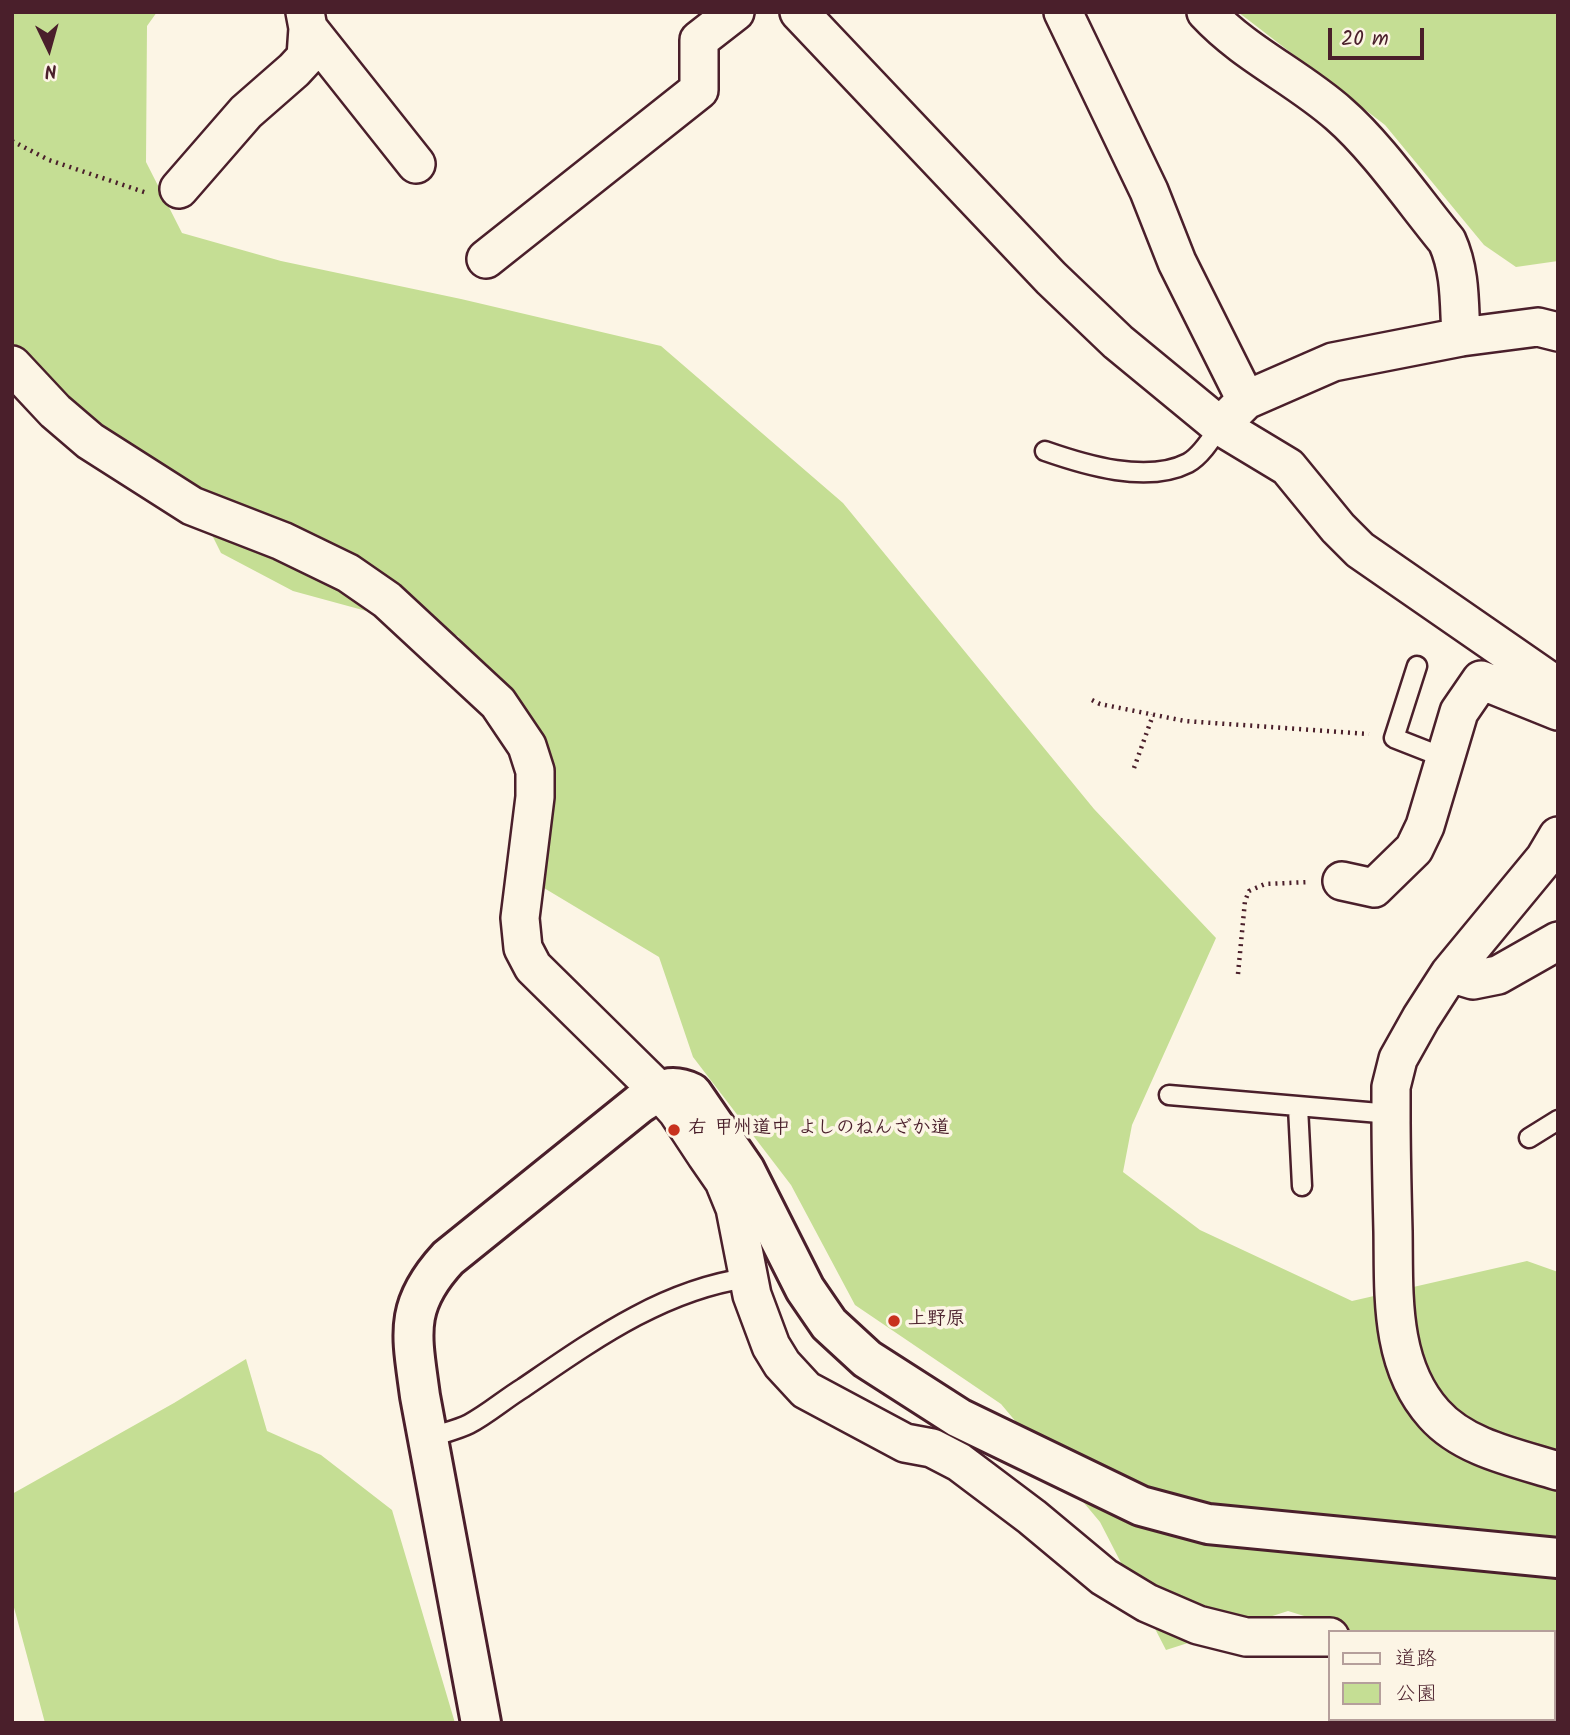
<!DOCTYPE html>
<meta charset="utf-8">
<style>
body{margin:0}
#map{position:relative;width:1570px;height:1735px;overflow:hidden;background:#fcf5e5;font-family:Kalam,"Klee One",sans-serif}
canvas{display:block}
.frame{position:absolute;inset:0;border:14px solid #4a1f2b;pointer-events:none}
.legend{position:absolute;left:1328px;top:1630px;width:228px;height:91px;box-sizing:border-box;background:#fcf5e5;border:2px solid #b59f9b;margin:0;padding:9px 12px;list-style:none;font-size:21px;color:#4a1f2b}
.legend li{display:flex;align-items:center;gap:14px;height:35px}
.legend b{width:35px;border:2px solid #b59f9b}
.north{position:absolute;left:14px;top:14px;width:70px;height:70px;-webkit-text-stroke:5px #fcf5e5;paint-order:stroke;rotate:175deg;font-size:19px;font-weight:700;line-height:28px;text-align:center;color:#4a1f2b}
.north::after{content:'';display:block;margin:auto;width:24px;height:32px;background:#4a1f2b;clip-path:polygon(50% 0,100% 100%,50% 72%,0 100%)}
.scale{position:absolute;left:1328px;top:28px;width:96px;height:32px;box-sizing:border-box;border:4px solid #4a1f2b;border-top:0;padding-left:9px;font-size:21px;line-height:24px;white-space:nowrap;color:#4a1f2b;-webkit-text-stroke:5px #fcf5e5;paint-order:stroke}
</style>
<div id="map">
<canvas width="1570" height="1735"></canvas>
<div class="frame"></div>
<ul class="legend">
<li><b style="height:9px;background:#fcf5e5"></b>道路</li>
<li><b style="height:19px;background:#c5de94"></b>公園</li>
</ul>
<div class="north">N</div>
<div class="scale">20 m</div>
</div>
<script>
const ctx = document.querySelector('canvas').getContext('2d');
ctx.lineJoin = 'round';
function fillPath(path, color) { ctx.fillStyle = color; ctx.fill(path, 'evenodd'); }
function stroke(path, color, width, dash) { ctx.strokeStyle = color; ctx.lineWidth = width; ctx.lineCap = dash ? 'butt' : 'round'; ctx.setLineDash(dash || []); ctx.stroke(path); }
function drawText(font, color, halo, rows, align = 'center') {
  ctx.font = font + ' Kalam,"Klee One",sans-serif'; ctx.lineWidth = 7; ctx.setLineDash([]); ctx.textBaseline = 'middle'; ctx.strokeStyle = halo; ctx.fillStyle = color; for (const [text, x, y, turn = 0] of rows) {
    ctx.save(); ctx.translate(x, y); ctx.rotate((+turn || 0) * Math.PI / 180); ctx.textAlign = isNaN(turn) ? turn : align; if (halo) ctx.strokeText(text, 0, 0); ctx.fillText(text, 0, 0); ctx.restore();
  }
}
fillPath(new Path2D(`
 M12 12H157L147 26 146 162 182 233 281 261 461 299 661 346 843 503 1094 809 1216 938 1132 1125 1123 1172 1200 1230 1352 1301 1527 1261 1558 1272V1694L1554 1693V1632H1356L1288 1611 1166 1650 1100 1522 1001 1404 855 1305 791 1185 693 1057 659 957 544 888 550 765 458 636 293 591 221 553 189 489 58 391 12 369Z
 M1238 12H1558V261L1516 267 1484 245 1385 125Z
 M246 1359 267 1431 321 1455 392 1510 455 1723H45L12 1600V1494L174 1403Z`), '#c5de94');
const lane = new Path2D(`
 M1045 451C1085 465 1147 484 1188 463 1201 456 1212 438 1220 426
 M1417 666 1394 738 1445 758
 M1169 1095 1391 1114
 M1298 1107 1302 1186
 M1529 1138 1558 1120
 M429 1438C442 1433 457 1430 469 1424 488 1414 505 1399 523 1388 592 1341 662 1290 747 1278`);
const street = new Path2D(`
 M799 12 1051 278 1118 342 1220 426 1288 467 1338 528 1360 550 1558 687
 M1063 12 1149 191 1177 262 1246 400
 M1206 12C1246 55 1296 76 1339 114 1377 147 1414 201 1447 241 1461 272 1459 304 1461 337
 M308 28 416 164
 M179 189 246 112 294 70 306 57 308 28 305 12
 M486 259 699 90V40L735 12
 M12 365 55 411 90 441 192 506 282 541 348 573 387 600 498 703 527 746 535 771V797L520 918 523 948 533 967 659 1091 677 1111 706 1155 724 1181 735 1208 752 1295 771 1346 782 1364 806 1390 905 1443 932 1448 959 1462 1032 1517 1104 1577 1147 1603 1198 1625 1246 1637H1330
 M1228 418 1246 400 1333 362 1461 337 1538 327 1558 332
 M1558 836 1545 858 1450 973 1421 1018 1398 1059 1391 1087V1114C1391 1153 1392 1192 1393 1231 1394 1293 1389 1364 1434 1414 1464 1448 1516 1458 1558 1471
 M1342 881 1374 888 1414 849 1425 826 1459 712 1481 680 1558 711
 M1450 973 1473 980 1498 975 1558 941
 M1554 1713 1558 1715`);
const secondary = new Path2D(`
 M481 1723 420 1396C412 1335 403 1307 448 1258L639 1104C659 1091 669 1082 692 1093L745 1170 805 1289 829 1324 867 1359 959 1418 1141 1506 1208 1524 1558 1558`);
stroke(lane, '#4a1f2b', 23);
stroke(street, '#4a1f2b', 42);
stroke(secondary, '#4a1f2b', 44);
stroke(new Path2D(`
 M12 141 49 160 147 193
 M1092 700 1100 704 1185 721 1369 734
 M1134 768 1153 715
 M1238 974 1245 901 1249 891 1265 884 1310 882`), '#4a1f2b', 4.5, [2, 5]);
stroke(lane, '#fcf5e5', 18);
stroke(street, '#fcf5e5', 37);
stroke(secondary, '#fcf5e5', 38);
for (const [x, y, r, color] of [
 [674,1130,7,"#c8321e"],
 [894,1321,7,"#c8321e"]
]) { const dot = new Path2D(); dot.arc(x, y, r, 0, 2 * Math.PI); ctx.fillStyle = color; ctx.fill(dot); stroke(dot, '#fcf5e5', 2.5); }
drawText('bold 19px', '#4a1f2b', '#fcf5e5', [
 ["右 甲州道中 よしのねんざか道",688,1130],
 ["上野原",908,1321]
], 'left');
</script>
